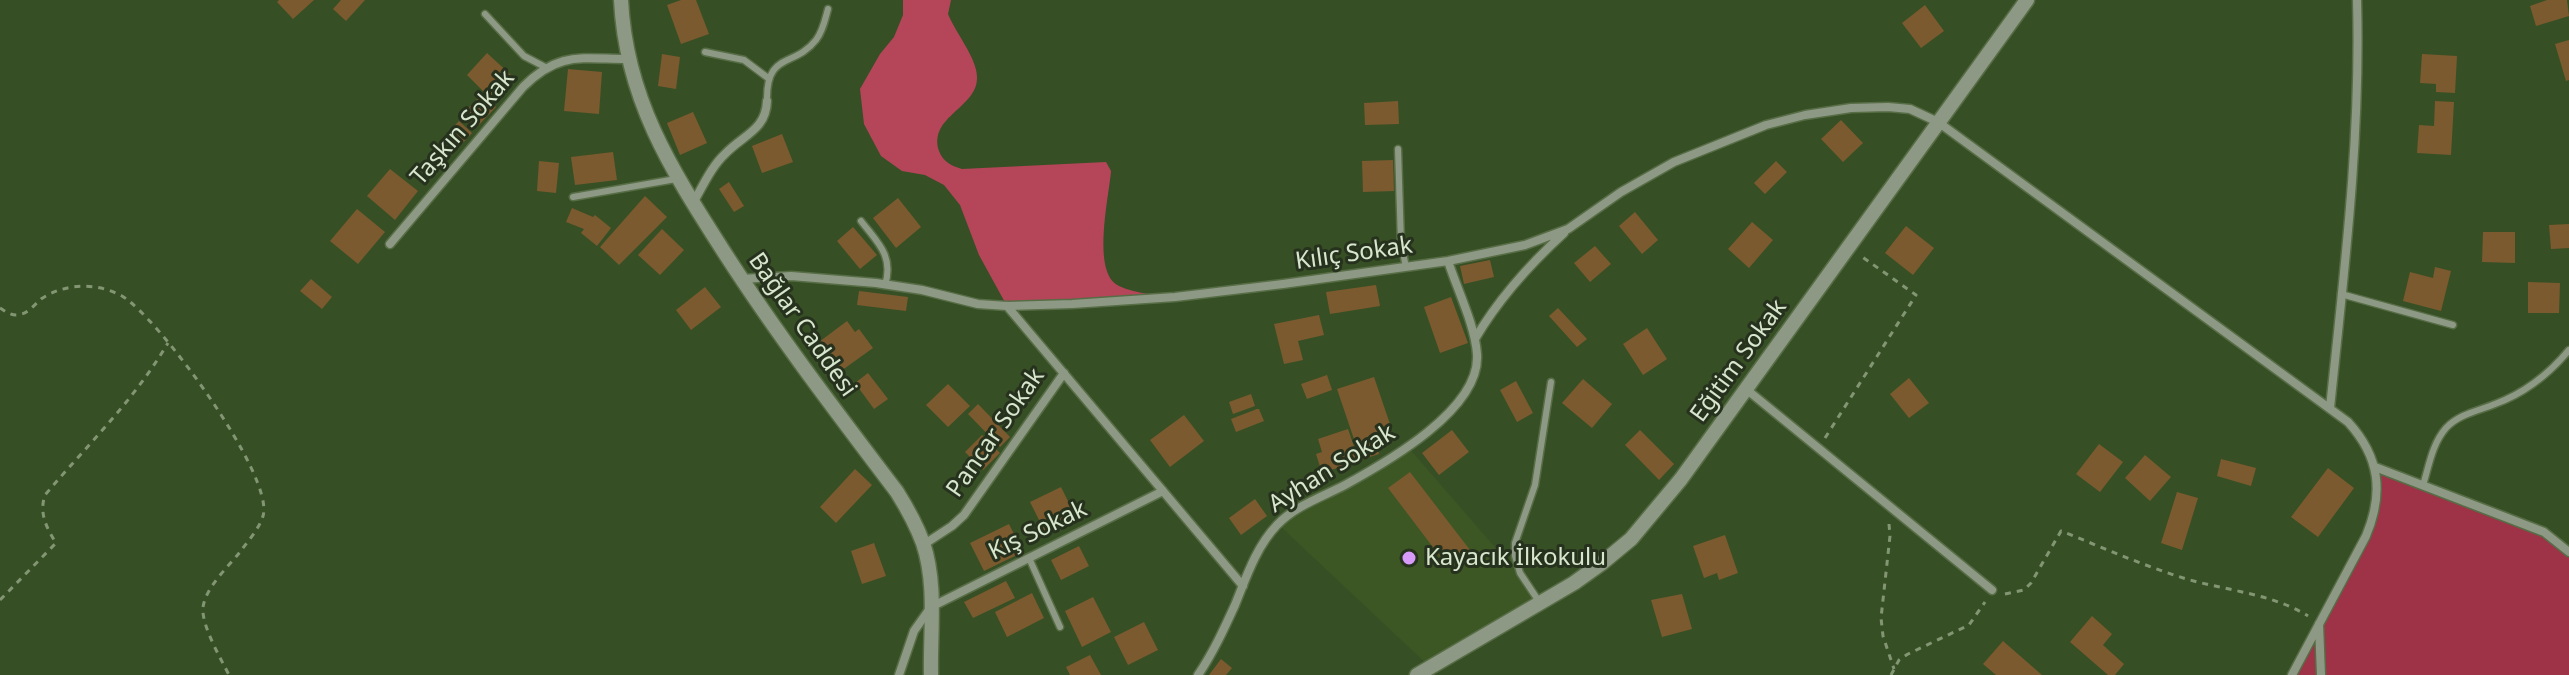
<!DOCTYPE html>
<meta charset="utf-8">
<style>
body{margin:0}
canvas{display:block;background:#374f24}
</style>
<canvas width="2569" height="675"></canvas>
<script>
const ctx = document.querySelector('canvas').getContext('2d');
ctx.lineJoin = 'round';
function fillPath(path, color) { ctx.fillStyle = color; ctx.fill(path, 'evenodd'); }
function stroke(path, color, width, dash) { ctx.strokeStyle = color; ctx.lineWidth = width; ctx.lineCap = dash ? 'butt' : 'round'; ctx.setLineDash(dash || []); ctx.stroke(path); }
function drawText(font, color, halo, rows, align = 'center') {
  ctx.font = font + ' "Noto Sans",sans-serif'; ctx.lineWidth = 6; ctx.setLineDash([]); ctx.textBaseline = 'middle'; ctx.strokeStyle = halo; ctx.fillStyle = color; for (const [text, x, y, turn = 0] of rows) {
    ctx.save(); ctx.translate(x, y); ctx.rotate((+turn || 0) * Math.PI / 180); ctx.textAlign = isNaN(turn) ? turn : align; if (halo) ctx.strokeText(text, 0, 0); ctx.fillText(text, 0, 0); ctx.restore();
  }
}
fillPath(new Path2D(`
 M1407 446 1506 560 1515 556 1520 573 1540 603 1430 667 1278 524Z`), '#3c5724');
fillPath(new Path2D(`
 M2375 467 2544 532 2569 552V675H2292L2374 516Z`), '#9e3247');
fillPath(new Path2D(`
 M903 0H951L948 14C955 32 977 58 977 77 978 108 928 116 939 151 943 162 952 166 962 169L1106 162 1111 171C1109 197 1091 273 1119 286 1136 294 1158 295 1175 297L1007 306 979 255 960 205 944 185 925 175 902 171 881 156 864 124 860 89 880 54 894 37 903 15Z`), '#b54559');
fillPath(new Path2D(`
 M279 0H314L293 19 277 2Z
 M341 0H365L346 21 333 9Z
 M681 0H696L709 34 681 44 667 5Z
 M2547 0H2567L2569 16 2536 26 2530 6Z
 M1925 5 1944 31 1921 48 1902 23Z
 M2569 40V80L2566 81 2555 44Z
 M487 53 512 76 491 99 467 75Z
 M662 54 680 57 676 89 658 86Z
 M2422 54 2457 56 2455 93 2436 92V84L2420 83Z
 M568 69 602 72 599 114 564 111Z
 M482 94 496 107 477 127 463 114Z
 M1398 101 1399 124 1365 125 1364 103Z
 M2435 101 2454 102 2451 155 2417 153 2419 125 2434 126Z
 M693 112 707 143 680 155 667 123Z
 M1841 120 1863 143 1843 162 1821 139Z
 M459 121 472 133 457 149 444 137Z
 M782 134 793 162 762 173 752 146Z
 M613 152 617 180 575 185 571 157Z
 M1393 160 1394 191 1363 192 1362 161Z
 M539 161 559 163 556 193 537 191Z
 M1776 161 1787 172 1765 194 1754 183Z
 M390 169 418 191 395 220 367 196Z
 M729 182 744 206 734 212 719 189Z
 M645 196 667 217 619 265 600 247Z
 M898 198 921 227 896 248 873 218Z
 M572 208 593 217 595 215 611 228 597 246 581 233 584 229 566 222Z
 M357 209 385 232 358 264 330 241Z
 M1635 212 1658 240 1642 254 1619 226Z
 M1752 222 1773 240 1749 268 1728 249Z
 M2569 224V248L2551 249 2549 225Z
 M1906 226 1934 248 1913 275 1885 253Z
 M853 227 877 255 860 269 837 241Z
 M662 229 684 250 660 275 638 255Z
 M2483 232H2515V263L2482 262Z
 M1595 246 1611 264 1590 282 1574 263Z
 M1490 260 1494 277 1464 284 1460 266Z
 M2435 267 2451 271 2441 311 2403 301 2410 272 2433 278Z
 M311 279 332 297 322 309 300 291Z
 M2528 282 2560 283 2559 313H2528Z
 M1376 285 1380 306 1330 314 1326 292Z
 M705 287 721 307 691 330 676 310Z
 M859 291 908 297 906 311 857 305Z
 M1451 297 1468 343 1440 353 1424 307Z
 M1558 308 1587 339 1577 347 1549 316Z
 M1319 315 1324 335 1298 341 1303 360 1284 364 1274 324Z
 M847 321 855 332 859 329 873 348 841 371 819 342Z
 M1647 328 1667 359 1643 375 1623 344Z
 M868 373 888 399 874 409 855 383Z
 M1327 375 1332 390 1307 399 1301 384Z
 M1374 377 1391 427 1372 434 1379 454 1361 460 1337 389Z
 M1909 378 1929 403 1909 418 1890 394Z
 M1583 379 1612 404 1592 428 1562 403Z
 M1516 381 1533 413 1517 422 1500 390Z
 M948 384 970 406 948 427 926 405Z
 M1251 394 1255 406 1233 414 1229 402Z
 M978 404 1010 437 1000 447 968 414Z
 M1257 409H1259L1264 421 1236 432 1231 419Z
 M1184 415 1204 441 1170 467 1150 440Z
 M1348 429 1359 461 1322 473 1316 454 1322 452 1318 439Z
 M1452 430 1469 452 1439 475 1422 453Z
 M1640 430 1674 464 1659 480 1625 445Z
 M982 435 1000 453 983 470 965 452Z
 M2099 444 2123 462 2100 492 2076 474Z
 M2145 455 2171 477 2150 501 2125 478Z
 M2221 459 2256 468 2251 486 2217 476Z
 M2328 468 2354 488 2318 537 2291 517Z
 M855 469 872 485 836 523 820 507Z
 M1410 472 1470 550 1448 567 1388 488Z
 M1061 487 1076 517 1045 532 1030 502Z
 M2177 492 2198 498 2182 550 2161 543Z
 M1255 499 1267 516 1241 535 1229 518Z
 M1009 524 1023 552 984 571 970 543Z
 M1725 535 1738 573 1719 580 1717 573 1704 578 1693 546Z
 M874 543 886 576 862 584 851 551Z
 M1079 546 1089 566 1061 580 1051 560Z
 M1006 581 1015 598 973 618 964 602Z
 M1032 593 1044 618 1007 637 995 612Z
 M1682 594 1692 629 1662 637 1651 600Z
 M1093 597 1111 632 1082 647 1065 611Z
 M2092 616 2112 634 2103 645 2124 664 2115 675H2108L2070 642Z
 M1144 622 1158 650 1128 665 1114 637Z
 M2003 641 2042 675H1996L1983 664Z
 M1090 655 1101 675H1070L1066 667Z
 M1221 659 1232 668 1226 675H1209Z`), '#7a5a2e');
const service = new Path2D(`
 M485 14 524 56 545 67
 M705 52 744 60 768 78
 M767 101C766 51 794 68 816 40 823 31 825 20 828 9
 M1398 149 1401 243 1406 267
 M573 197 676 179
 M861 221C878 243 894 256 885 285
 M2341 294 2453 325
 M2423 485C2429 466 2432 444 2446 428 2459 414 2478 411 2495 404 2525 393 2549 374 2569 350
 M1029 558 1060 627
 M1540 603 1520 573 1515 556V543L1535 485 1551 382`);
const minor = new Path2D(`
 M693 203C703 186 711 167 725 154 743 135 766 130 767 101
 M390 244 523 87C559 51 581 59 627 59
 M742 279 791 276 876 283 922 290 978 304 1007 306 1072 304 1175 297 1283 284 1448 261 1525 245 1568 229 1621 192 1674 162 1766 125 1805 115 1851 108 1888 107 1910 109 1938 122 2348 422C2380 457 2384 493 2366 536L2292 675
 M1007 306 1243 586
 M1475 339C1499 298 1529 265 1564 233
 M1746 389 1992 590
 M2330 408C2344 273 2361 137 2357 0
 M2375 467 2544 532 2569 552
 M923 545 952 526 964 515 1064 373
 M2319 624 2321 675
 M899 675 914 631 931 607 1163 491
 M1198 675C1213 653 1224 629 1235 605 1246 578 1256 547 1277 525 1295 506 1322 497 1345 485 1387 462 1481 409 1477 354 1475 325 1457 289 1448 261`);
const tertiary = new Path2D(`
 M621 0C626 101 673 172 726 255 779 337 838 414 897 492 907 508 916 524 923 543 937 584 930 632 931 675
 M1417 675 1574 583 1602 563 1631 539 1681 479 2027 0`);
stroke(service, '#576d46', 9);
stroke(minor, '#576d46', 11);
stroke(tertiary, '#576d46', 17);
stroke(new Path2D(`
 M0 308C8 313 13 317 22 314 29 312 35 304 41 299 65 283 96 282 122 296 158 317 275 476 263 516 259 529 248 541 240 552 228 567 206 587 203 607 201 625 221 659 229 675
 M1825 438 1916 295 1861 256
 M1889 524 1890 536 1881 618 1883 636 1894 669
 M2005 594 2024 590 2031 583 2061 531C2104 548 2146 567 2190 580 2230 591 2272 594 2308 616
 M0 600 56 543C46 527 39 513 45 495 89 443 132 403 168 343
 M1891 675 1899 660 1908 654 1969 625 1985 602`), '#829673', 3, [6, 6]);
stroke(service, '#8d9985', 6);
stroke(minor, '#8d9985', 8);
stroke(tertiary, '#8d9985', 14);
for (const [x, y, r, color] of [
 [1409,558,8,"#d79bf9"]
]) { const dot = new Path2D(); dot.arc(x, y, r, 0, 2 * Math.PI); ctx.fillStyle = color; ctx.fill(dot); stroke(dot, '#26311e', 3); }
drawText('24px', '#d7e6cd', '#26311e', [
 ["Taşkın Sokak",463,128,-49],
 ["Kılıç Sokak",1354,254,-8],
 ["Bağlar Caddesi",802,325,55],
 ["Eğitim Sokak",1739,361,-54],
 ["Pancar Sokak",996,433,-55],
 ["Ayhan Sokak",1332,469,-32],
 ["Kış Sokak",1038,531,-26]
]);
drawText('24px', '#d7e6cd', '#26311e', [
 ["Kayacık İlkokulu",1425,558]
], 'left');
</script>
